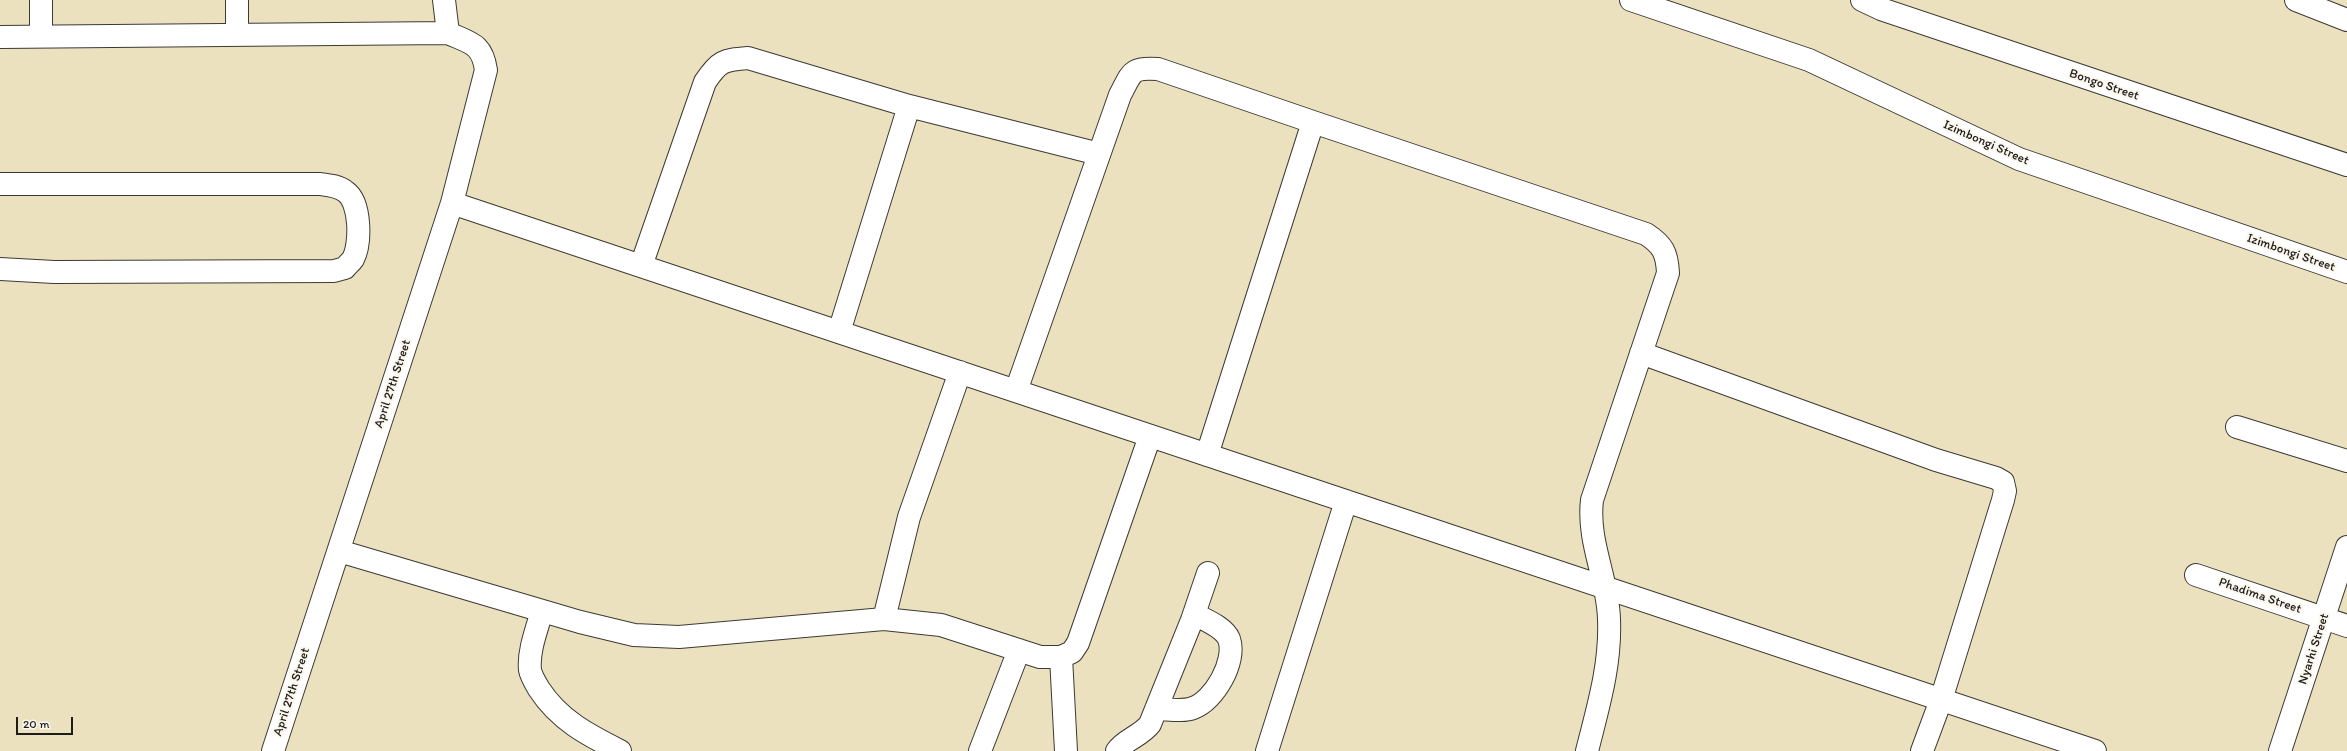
<!DOCTYPE html>
<style>
body{margin:0}
#map{position:relative;width:2347px;height:751px;overflow:hidden;background:#ece1bf;font-family:Itim,sans-serif}
canvas{display:block}
.scale{position:absolute;left:16px;top:717px;width:57px;height:18px;box-sizing:border-box;border:2px solid #1c1c1c;border-top:0;padding-left:5px;font-size:12px;line-height:14px;white-space:nowrap;color:#1c1c1c;-webkit-text-stroke:3px #fbf7ec;paint-order:stroke}
</style>
<div id="map">
<canvas width="2347" height="751"></canvas>
<div class="scale">20 m</div>
</div>
<script>
const ctx = document.querySelector('canvas').getContext('2d');
ctx.lineJoin = 'round';
function stroke(path, color, width, dash) { ctx.strokeStyle = color; ctx.lineWidth = width; ctx.lineCap = dash ? 'butt' : 'round'; ctx.setLineDash(dash || []); ctx.stroke(path); }
function drawText(font, color, halo, rows, align = 'center') {
  ctx.font = font + ' Itim,sans-serif'; ctx.lineWidth = 4; ctx.setLineDash([]); ctx.textBaseline = 'middle'; ctx.strokeStyle = halo; ctx.fillStyle = color; for (const [text, x, y, turn = 0] of rows) {
    ctx.save(); ctx.translate(x, y); ctx.rotate((+turn || 0) * Math.PI / 180); ctx.textAlign = isNaN(turn) ? turn : align; if (halo) ctx.strokeText(text, 0, 0); ctx.fillText(text, 0, 0); ctx.restore();
  }
}
const minor = new Path2D(`
 M444 0 448 33
 M1631 0 1809 60 2019 159 2347 272
 M1862 0 1881 9 2347 165
 M2296 0 2347 20
 M237 33V0
 M41 36V0
 M0 37 448 33C470 43 482 43 486 70L452 203 273 751
 M0 184H320C329 185 339 186 346 192 361 203 361 244 353 259 351 262 347 265 345 268L334 271 54 272 0 269
 M452 203 2095 751
 M641 266 705 82C719 61 723 60 748 58L909 106 1099 154
 M839 332 909 106
 M1641 353 1936 460 1996 478 2003 482 2005 491 2003 500 1941 700 1922 751
 M1016 391 1120 95C1132 73 1130 67 1158 69L1313 122
 M2237 427 2347 461
 M1207 455 1313 122 1646 234C1663 245 1667 253 1668 273L1592 500C1587 542 1608 578 1609 619 1611 665 1598 707 1587 751
 M339 551 580 622 634 635 679 637 884 619 941 625 1040 657H1061L1072 652 1078 643 1150 436
 M2196 575 2347 626
 M542 611C537 629 528 651 530 670 531 676 536 684 539 689 559 720 588 735 620 751
 M884 619 909 517 960 372
 M1061 657 1066 751
 M1156 709C1167 709 1183 712 1193 708 1214 701 1237 661 1229 639 1224 627 1205 620 1194 614
 M980 751 1019 650
 M1117 751C1124 740 1141 736 1150 724L1192 620 1208 573
 M1267 751 1346 501
 M2280 751 2347 547`);
stroke(minor, '#3b3a34', 24);
stroke(minor, '#fff', 22);
drawText('13px', '#1c1c1c', '#fbf7ec', [
 ["Bongo Street",2104,85,19],
 ["Izimbongi Street",1986,143,24],
 ["Izimbongi Street",2291,253,19],
 ["April 27th Street",393,384,-72],
 ["Phadima Street",2260,596,19],
 ["Nyarhi Street",2314,649,-72],
 ["April 27th Street",292,692,-72]
]);
</script>
